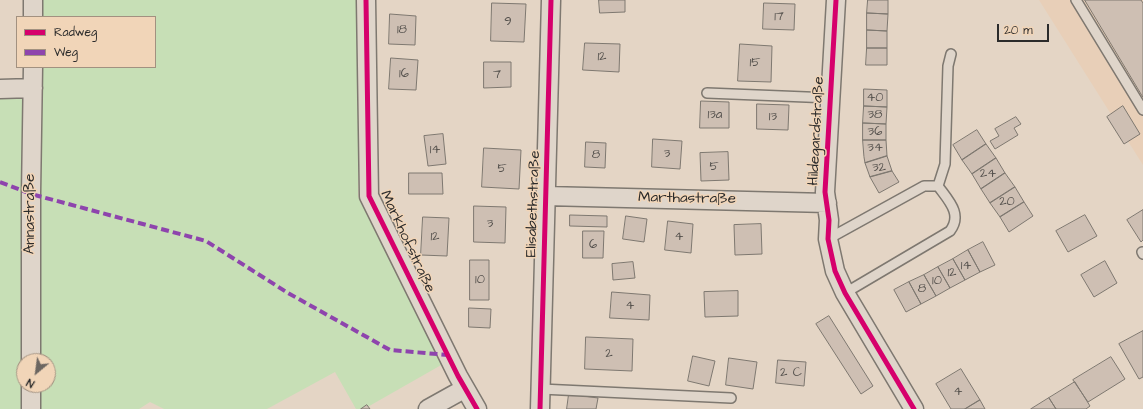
<!DOCTYPE html>
<meta charset="utf-8">
<style>
body{margin:0}
#map{position:relative;width:1143px;height:409px;overflow:hidden;background:#e4d5c5;font-family:"Architects Daughter",sans-serif}
canvas{display:block}
.legend{position:absolute;left:16px;top:16px;width:140px;height:52px;box-sizing:border-box;background:#f1d5b8;border:1px solid #a29180;margin:0;padding:5px 7px;list-style:none;font-size:12px;color:#2b2b2b}
.legend li{display:flex;align-items:center;gap:8px;height:20px}
.legend b{width:20px;border:1px solid #a29180}
.north{position:absolute;left:16px;top:353px;width:40px;height:40px;box-sizing:border-box;background:#f1d5b8;border:1px solid #a29180;border-radius:50%;rotate:209deg;font-size:11px;font-weight:700;line-height:16px;text-align:center;color:#2b2b2b}
.north::after{content:'';display:block;margin:auto;width:14px;height:18px;background:#6c6661;clip-path:polygon(50% 0,100% 100%,50% 72%,0 100%)}
.scale{position:absolute;left:997px;top:24px;width:52px;height:18px;box-sizing:border-box;border:2px solid #2b2b2b;border-top:0;padding-left:5px;font-size:12px;line-height:14px;white-space:nowrap;color:#2b2b2b;-webkit-text-stroke:3px #f1d5b8;paint-order:stroke}
</style>
<div id="map">
<canvas width="1143" height="409"></canvas>
<ul class="legend">
<li><b style="height:5px;background:#d6006c"></b>Radweg</li>
<li><b style="height:5px;background:#8e44ad"></b>Weg</li>
</ul>
<div class="north">N</div>
<div class="scale">20 m</div>
</div>
<script>
const ctx = document.querySelector('canvas').getContext('2d');
ctx.lineJoin = 'round';
function fillPath(path, color) { ctx.fillStyle = color; ctx.fill(path, 'evenodd'); }
function stroke(path, color, width, dash) { ctx.strokeStyle = color; ctx.lineWidth = width; ctx.lineCap = dash ? 'butt' : 'round'; ctx.setLineDash(dash || []); ctx.stroke(path); }
function drawText(font, color, halo, rows, align = 'center') {
  ctx.font = font + ' "Architects Daughter",sans-serif'; ctx.lineWidth = 3; ctx.setLineDash([]); ctx.textBaseline = 'middle'; ctx.strokeStyle = halo; ctx.fillStyle = color; for (const [text, x, y, turn = 0] of rows) {
    ctx.save(); ctx.translate(x, y); ctx.rotate((+turn || 0) * Math.PI / 180); ctx.textAlign = isNaN(turn) ? turn : align; if (halo) ctx.strokeText(text, 0, 0); ctx.fillText(text, 0, 0); ctx.restore();
  }
}
fillPath(new Path2D(`
 M1039 0H1143V165Z`), '#e8cfb8');
fillPath(new Path2D(`
 M33 0H363L358 196 443 364 364 409H356L335 372 267 409H164L150 402 139 409H0V89L32 88 33 67H155V17H33ZM24 361H48V385H24Z`), '#c7dfb6');
const building = new Path2D(`
 M599 0H625V12L600 13Z
 M868 0H888V14L867 13Z
 M1085 0H1141L1143 3V97Z
 M492 3 526 4 524 42 491 41Z
 M764 3 795 4 794 30 763 29Z
 M867 13 888 14 887 31 867 30Z
 M390 14 416 16 415 45 389 44Z
 M867 30 887 31V48H867Z
 M585 43 620 44 619 72 583 70Z
 M740 44 772 46 771 82 738 81Z
 M867 48H887V65H866Z
 M391 58 418 60 416 90 389 89Z
 M484 62H511V87L484 88Z
 M864 89 887 90V107L864 106Z
 M701 101 729 102V128H700Z
 M757 104 789 105 788 130 757 129Z
 M864 106 887 107 886 124 863 123Z
 M1123 106 1140 134 1124 144 1107 117Z
 M1016 117 1021 124 1014 128 1018 135 995 149 990 141 999 136 995 129Z
 M863 123 886 124V140H863Z
 M977 130 986 144 962 160 953 145Z
 M443 134 446 164 428 166 424 136Z
 M653 139 682 141 680 169 652 167Z
 M863 140H886L887 156 865 163 864 157Z
 M586 142 606 143 605 168 585 167Z
 M986 144 996 158 972 174 962 160Z
 M484 148 521 150 519 189 482 187Z
 M728 152 729 180 701 181 700 153Z
 M887 156 892 171 870 177 865 163Z
 M996 158 1005 173 981 189 972 174Z
 M892 171 899 182 879 193 870 177Z
 M409 173H442L443 194H409Z
 M1005 173 1015 187 990 203 981 189Z
 M1015 187 1024 202 1000 217 990 203Z
 M1024 202 1033 216 1009 232 1000 217Z
 M474 206 506 207 505 243 474 242Z
 M1143 210V240L1141 242 1127 220Z
 M570 215 607 216V227L570 226Z
 M1085 215 1097 236 1068 252 1056 231Z
 M626 216 647 219 644 242 623 239Z
 M423 217 449 218 447 256 421 255Z
 M668 221 693 224 691 253 665 250Z
 M761 224 762 254 735 255 734 225Z
 M583 231H604L603 258H583Z
 M983 242 995 265 980 272 968 250Z
 M968 250 980 272 965 280 953 259Z
 M953 259 965 280 950 288 938 267Z
 M470 260H489V300H470Z
 M1105 261 1117 283 1094 297 1081 275Z
 M633 262 635 278 613 280 612 264Z
 M938 267 950 288 936 296 924 275Z
 M924 275 936 296 921 304 909 282Z
 M909 282 921 304 906 312 894 290Z
 M738 291V316L705 317 704 292Z
 M612 292 650 295 649 320 610 318Z
 M469 308 491 309 490 328 469 327Z
 M829 316 873 386 861 394 816 324Z
 M1143 331V377L1139 379 1119 344Z
 M586 337 633 339 632 371 585 369Z
 M693 356 715 361 709 386 688 381Z
 M1111 357 1125 379 1088 402 1073 380Z
 M729 358 757 362 753 389 726 385Z
 M778 360 806 362 804 386 776 383Z
 M961 369 980 400 965 409H951L936 384Z
 M1075 382 1090 406 1086 409H1056L1049 398Z
 M569 394 598 398 596 409H567Z
 M1049 398 1056 409H1031Z
 M980 400 985 409H965Z
 M367 405 370 409H361Z`);
fillPath(building, '#cebfb3');
stroke(building, '#7e7870', 1);
const service = new Path2D(`
 M1076 0 1143 110
 M707 93 831 98
 M938 186 945 164 948 66 951 54
 M828 239 924 186H938C948 200 963 214 950 231L845 293
 M1142 252 1143 254
 M541 389 731 398`);
const minor = new Path2D(`
 M366 0 369 196 458 376 477 409
 M836 0 825 192 829 220 828 239 835 271 845 293 914 409
 M33 17V0
 M0 89 33 88
 M546 196 827 203
 M31 361V194L33 67
 M31 385V409
 M428 409 464 389
 M540 409 551 0`);
stroke(service, '#7e7870', 12);
stroke(minor, '#7e7870', 21);
stroke(service, '#dfd5ca', 9);
stroke(minor, '#dfd5ca', 18);
stroke(new Path2D(`
 M0 182 31 194 206 241 288 293 390 350 448 355`), '#8e44ad', 4, [8, 4]);
stroke(new Path2D(`
 M366 0 369 196 458 376 477 409
 M836 0 825 192 829 220 828 239 835 271 845 293 914 409
 M540 409 551 0`), '#d6006c', 5);
drawText('13px', '#56524e', null, [
 ["17",779,17],
 ["9",508,22],
 ["18",402,30],
 ["12",602,57],
 ["15",755,63],
 ["16",404,74],
 ["7",497,75],
 ["40",875,98],
 ["13a",715,115],
 ["38",875,115],
 ["13",773,117],
 ["36",875,132],
 ["34",875,148],
 ["14",435,150],
 ["3",667,154],
 ["8",596,155],
 ["5",714,167],
 ["32",879,168],
 ["5",502,169],
 ["24",988,174],
 ["20",1007,202],
 ["3",490,224],
 ["12",435,237],
 ["4",679,237],
 ["6",593,245],
 ["14",966,266],
 ["12",952,273],
 ["10",480,280],
 ["10",937,281],
 ["8",922,289],
 ["4",630,306],
 ["2",609,354],
 ["2 C",791,373],
 ["4",958,392]
]);
drawText('15px', '#2b2b2b', '#f1d5b8', [
 ["Hildegardstraße",817,131,-87],
 ["Marthastraße",687,199,1],
 ["Elisabethstraße",534,204,-88],
 ["Annastraße",31,214,-90],
 ["Markhofstraße",407,242,65]
]);
</script>
